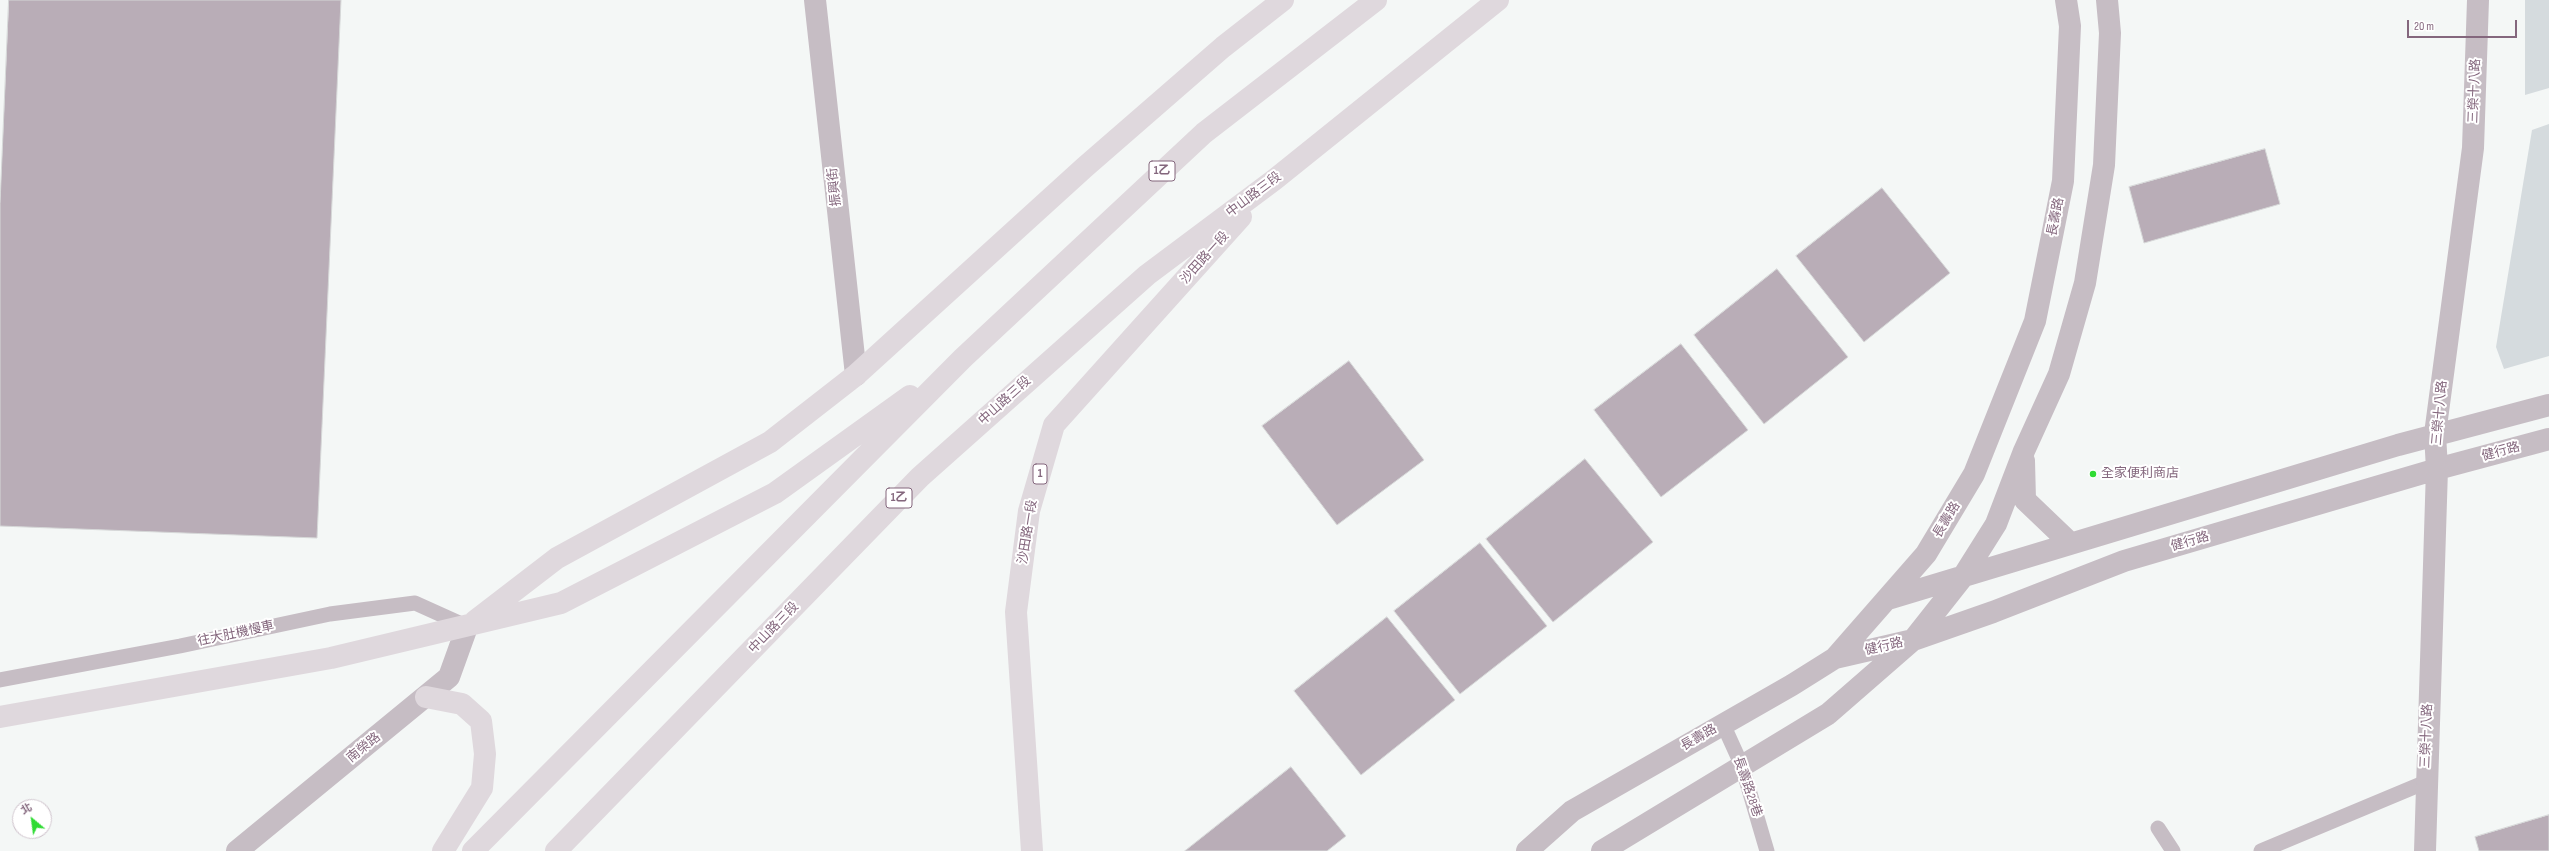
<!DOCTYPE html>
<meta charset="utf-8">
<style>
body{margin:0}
#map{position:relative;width:2549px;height:851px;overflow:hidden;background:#f4f7f6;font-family:"Sofia Sans Condensed","Noto Sans TC",sans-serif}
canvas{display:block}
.north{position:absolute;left:12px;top:799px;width:40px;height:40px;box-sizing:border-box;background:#fff;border:1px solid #cec2cb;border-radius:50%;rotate:331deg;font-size:11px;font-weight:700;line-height:16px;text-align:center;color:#84677d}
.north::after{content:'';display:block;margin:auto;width:14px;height:18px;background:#2fdb33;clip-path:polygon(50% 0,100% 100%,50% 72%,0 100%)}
.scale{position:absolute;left:2407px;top:20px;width:110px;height:18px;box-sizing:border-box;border:2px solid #84677d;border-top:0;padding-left:5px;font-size:12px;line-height:14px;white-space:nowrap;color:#84677d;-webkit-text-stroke:3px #fff;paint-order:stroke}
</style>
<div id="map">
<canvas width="2549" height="851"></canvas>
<div class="north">北</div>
<div class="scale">20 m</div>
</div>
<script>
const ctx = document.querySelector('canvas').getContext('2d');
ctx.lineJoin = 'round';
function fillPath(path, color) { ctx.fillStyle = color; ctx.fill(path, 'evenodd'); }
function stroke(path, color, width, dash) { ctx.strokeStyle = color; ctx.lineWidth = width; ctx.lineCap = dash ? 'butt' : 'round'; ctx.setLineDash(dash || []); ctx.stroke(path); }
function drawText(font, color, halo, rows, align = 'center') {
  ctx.font = font + ' "Sofia Sans Condensed","Noto Sans TC",sans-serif'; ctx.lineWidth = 4; ctx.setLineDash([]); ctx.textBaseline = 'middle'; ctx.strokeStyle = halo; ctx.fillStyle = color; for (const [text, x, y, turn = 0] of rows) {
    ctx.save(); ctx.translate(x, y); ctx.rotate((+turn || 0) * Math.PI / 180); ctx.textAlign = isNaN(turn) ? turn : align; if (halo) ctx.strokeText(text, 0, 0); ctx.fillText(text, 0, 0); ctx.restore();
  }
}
fillPath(new Path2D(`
 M2525 0H2549V88L2525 95Z
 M2549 124V356L2504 369 2496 347 2532 130Z`), '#d5dbde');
const building = new Path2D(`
 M9 0H341L317 538 0 526V204Z
 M2265 149 2280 204 2144 243 2129 187Z
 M1882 188 1950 273 1864 342 1796 256Z
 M1777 269 1848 357 1764 424 1694 335Z
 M1681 344 1748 430 1661 497 1594 410Z
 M1349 361 1424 460 1337 525 1262 426Z
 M1585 459 1653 542 1553 622 1486 539Z
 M1480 543 1547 626 1460 694 1394 611Z
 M1387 617 1455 700 1361 775 1294 691Z
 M1291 767 1346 836 1327 851H1185Z
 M2549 815V851H2479L2475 837Z`);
fillPath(building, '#b9adb7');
stroke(building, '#d6d8d8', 1);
stroke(new Path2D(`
 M0 680 180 646 330 614 415 603 466 626
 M1723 724 1742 766 1767 851
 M2158 828 2173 851
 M2261 851 2426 782`), '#c6bdc4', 15);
stroke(new Path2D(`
 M815 0 856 375
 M2024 461 2025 500 2070 543
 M1888 599 2398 445 2549 405
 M1835 658 1913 640 1993 612 2124 561 2437 469 2549 439
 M1527 851 1572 811 1792 685 1835 658 1926 554 1974 474 2035 321 2063 181 2070 26 2066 0
 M1602 851 1828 714 1913 640 1962 578 1996 524 2024 451 2059 374 2085 283 2104 165 2110 33 2107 0
 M2425 851 2437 469 2435 434 2473 148 2478 0`), '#c6bdc4', 22);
stroke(new Path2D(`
 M237 851 449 677 467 627`), '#c6bdc4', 22);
stroke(new Path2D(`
 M475 621 557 558 770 442 856 375 1085 167 1223 47 1283 0
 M426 697 462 704 481 721 485 754 482 788 443 851
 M0 717 331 658 561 603 775 493 910 396
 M473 851 963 358 1204 133 1376 0
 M556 851 920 477 1147 275 1274 180 1498 0
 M1032 851 1016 612 1029 511 1054 425 1241 217`), '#dfd8dd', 22);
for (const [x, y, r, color] of [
 [2093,474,4,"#2fdb33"]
]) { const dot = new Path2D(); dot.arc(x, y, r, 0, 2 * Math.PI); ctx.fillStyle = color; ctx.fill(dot); stroke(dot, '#fff', 1.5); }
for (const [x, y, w] of [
 [1162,171,26],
 [1040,474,14],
 [899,498,26]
]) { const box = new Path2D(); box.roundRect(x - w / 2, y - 10, w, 20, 3); ctx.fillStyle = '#fff'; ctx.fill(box); stroke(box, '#84677d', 1); }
drawText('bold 12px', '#84677d', null, [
 ["1乙",1162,171],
 ["1",1040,474],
 ["1乙",899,498]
]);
drawText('13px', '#84677d', '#fff', [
 ["三榮十八路",2475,91,-88],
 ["振興街",835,187,-96],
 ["中山路三段",1254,195,-37],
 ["長壽路",2056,217,-79],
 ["沙田路一段",1205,258,-48],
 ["中山路三段",1005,401,-42],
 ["三榮十八路",2440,413,-85],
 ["健行路",2501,452,-15],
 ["長壽路",1947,520,-59],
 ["沙田路一段",1028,532,-81],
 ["健行路",2190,542,-16],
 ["中山路三段",774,628,-46],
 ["往大肚機慢車",236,634,-12],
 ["健行路",1884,647,-13],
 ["三榮十八路",2427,736,-88],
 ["長壽路",1699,738,-30],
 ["南榮路",364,748,-39],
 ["長壽路28巷",1747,787,71]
]);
drawText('13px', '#84677d', '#fff', [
 ["全家便利商店",2101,474]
], 'left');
</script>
